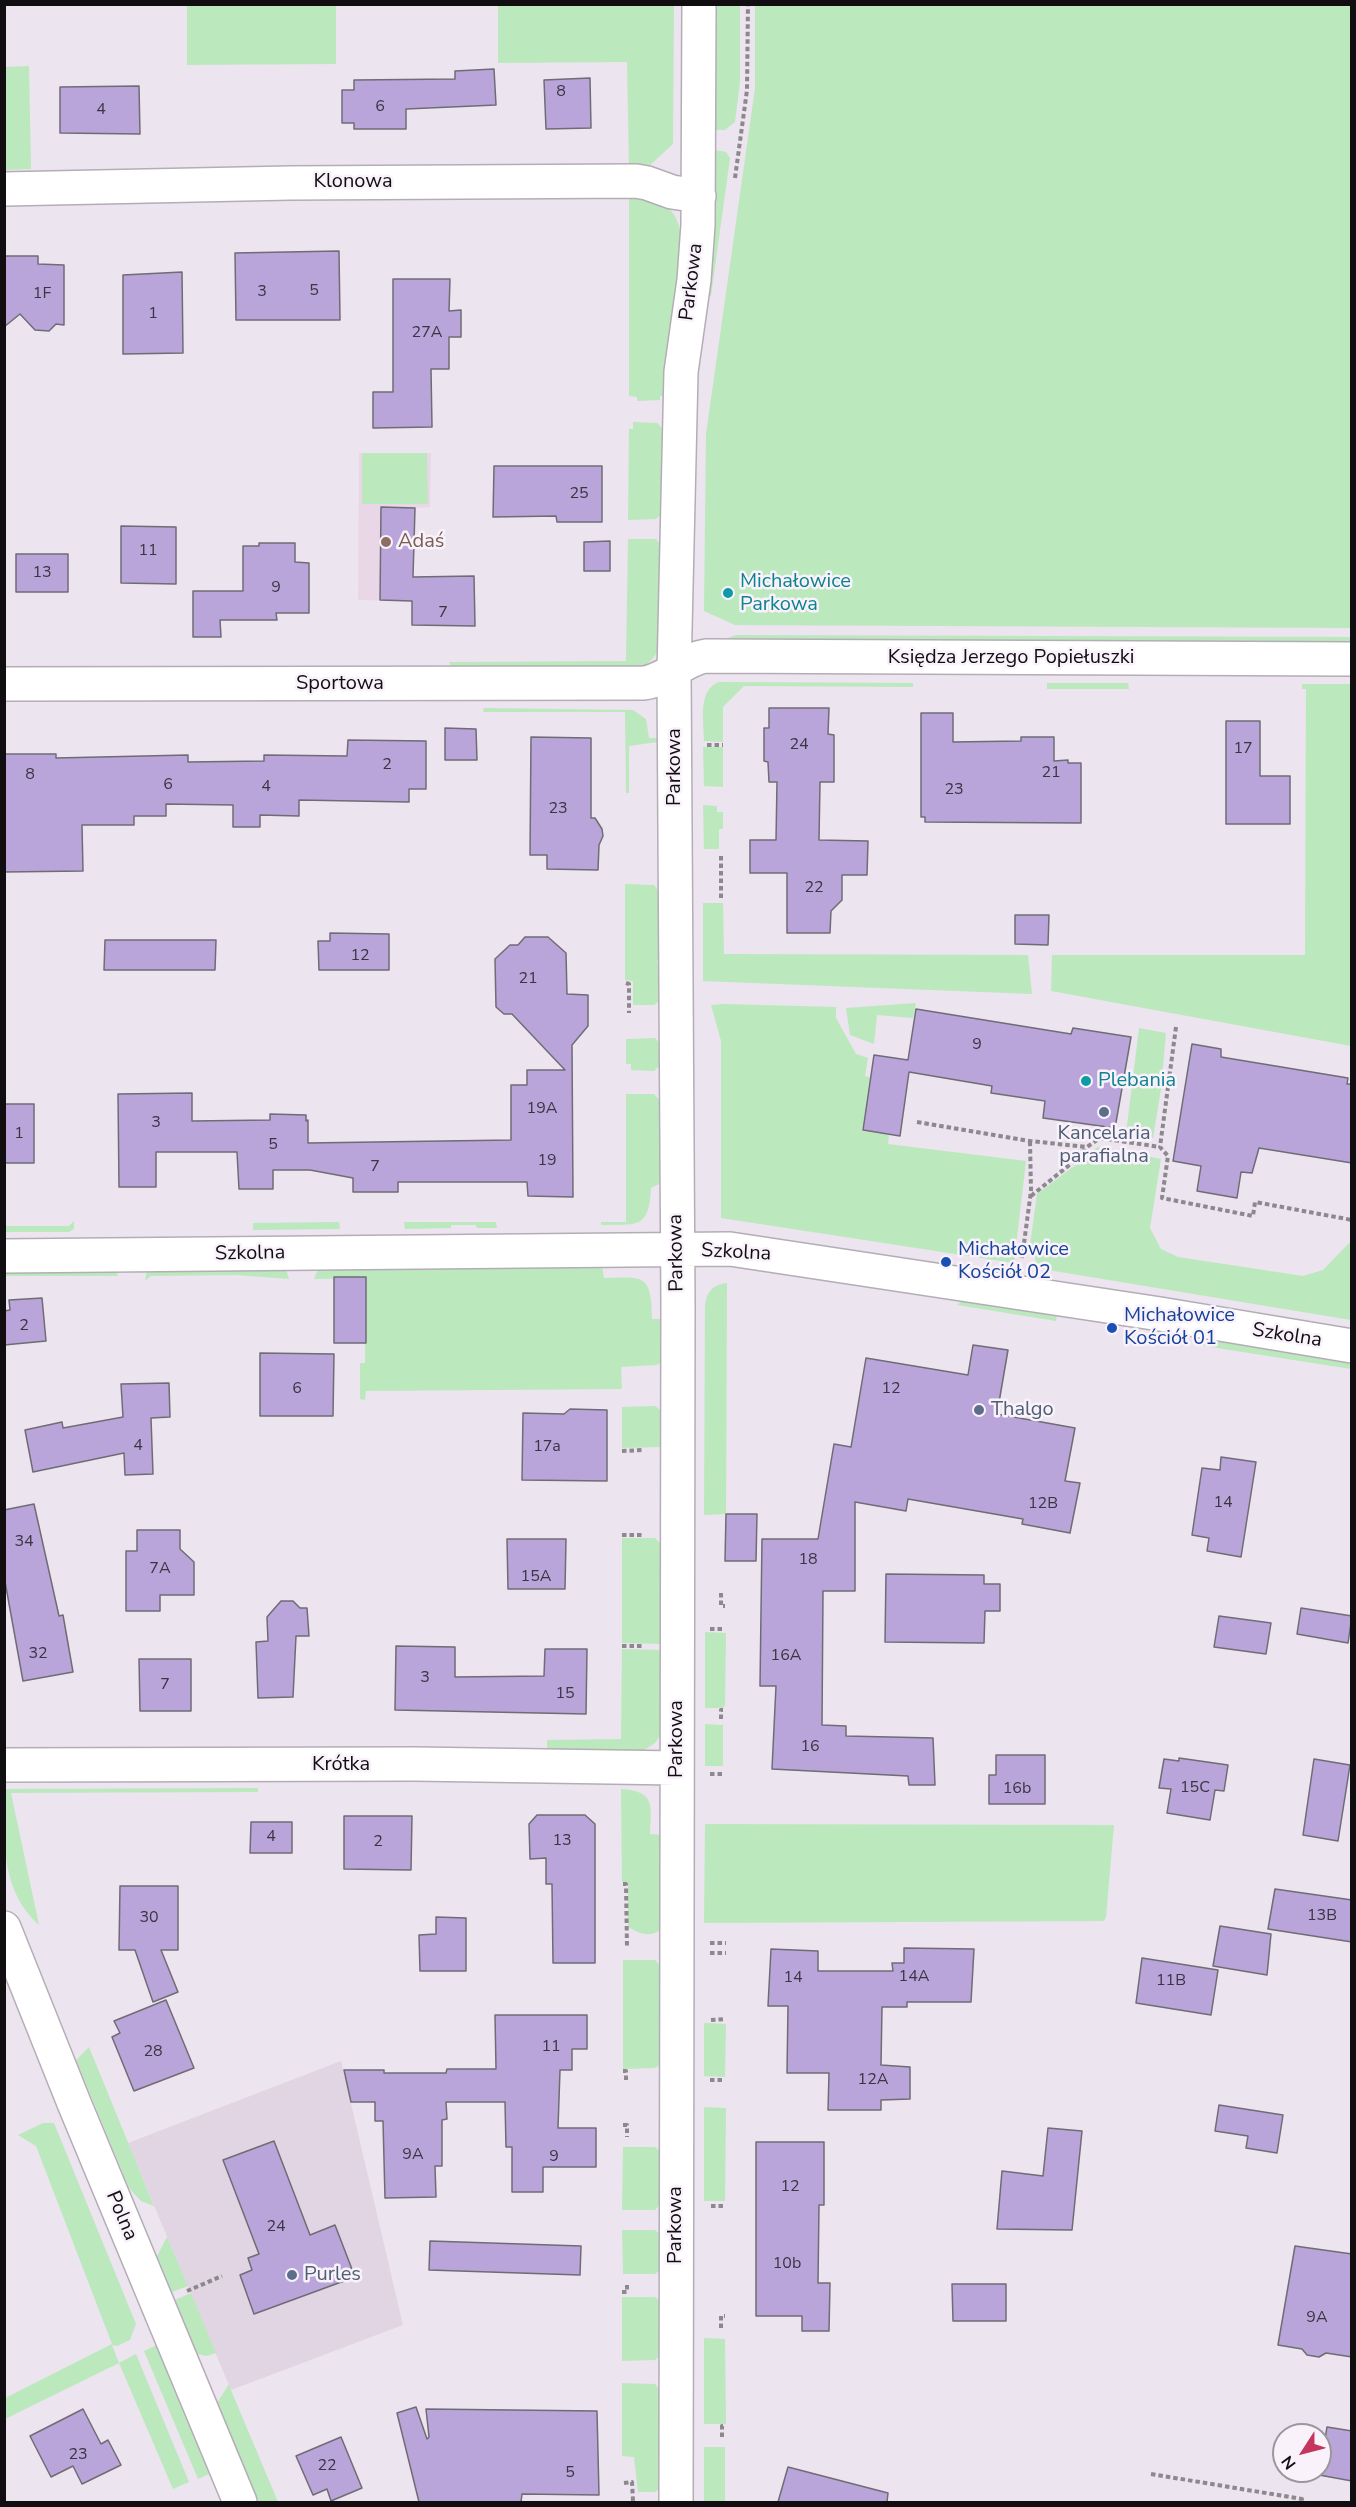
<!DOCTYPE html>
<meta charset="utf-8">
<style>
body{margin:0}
#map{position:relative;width:1356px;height:2507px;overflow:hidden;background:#ece4ee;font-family:"Nunito Sans",sans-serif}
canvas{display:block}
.frame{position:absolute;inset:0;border:6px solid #110e11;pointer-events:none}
.north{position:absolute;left:1272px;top:2423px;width:60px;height:60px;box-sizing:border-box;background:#f9f2fb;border:2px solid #9c979d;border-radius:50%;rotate:234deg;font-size:16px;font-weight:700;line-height:24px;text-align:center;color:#110e11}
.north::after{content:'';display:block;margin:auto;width:21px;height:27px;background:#c43560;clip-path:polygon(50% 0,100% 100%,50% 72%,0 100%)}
</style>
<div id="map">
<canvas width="1356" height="2507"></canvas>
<div class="frame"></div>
<div class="north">N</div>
</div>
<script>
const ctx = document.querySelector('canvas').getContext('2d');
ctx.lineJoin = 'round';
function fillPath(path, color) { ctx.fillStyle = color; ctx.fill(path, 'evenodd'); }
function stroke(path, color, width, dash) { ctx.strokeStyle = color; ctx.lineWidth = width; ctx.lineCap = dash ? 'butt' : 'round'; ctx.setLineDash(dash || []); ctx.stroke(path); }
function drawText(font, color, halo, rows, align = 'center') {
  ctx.font = font + ' "Nunito Sans",sans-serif'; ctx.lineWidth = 5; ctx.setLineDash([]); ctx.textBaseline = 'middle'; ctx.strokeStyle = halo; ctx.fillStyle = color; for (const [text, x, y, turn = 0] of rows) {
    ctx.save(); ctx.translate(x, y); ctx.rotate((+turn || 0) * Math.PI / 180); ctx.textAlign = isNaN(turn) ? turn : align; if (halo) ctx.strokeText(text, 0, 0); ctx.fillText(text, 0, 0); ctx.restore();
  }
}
fillPath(new Path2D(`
 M341 2061 403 2325 231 2390 128 2143Z`), '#e1d5e4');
fillPath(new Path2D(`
 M359 453H431L430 507 415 508 412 601 358 600Z`), '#e9d7e8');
fillPath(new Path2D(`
 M187 5H336V64L187 65Z
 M498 5H674L673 144 647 168H629L627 62 498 63Z
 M714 5H740V82L735 122 725 130H715Z
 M755 5H1351V628L735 625 704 611 706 434 755 88Z
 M29 66 31 169 5 170V67Z
 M715 150 726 152 730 158 711 296 706 295Z
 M629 191C670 205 681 207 682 254L677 259 681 265 665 396H660V400L637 401V397L629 396V198H360Z
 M633 422 657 423 664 430 663 513 656 519 628 520 629 429H633Z
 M362 453H427L428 504H362Z
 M628 539H656L663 548 662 625 658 626V628L662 629C660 647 658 660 639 668H452L449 662 626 661Z
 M736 635 1351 637 1352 645 728 642V638Z
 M719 682 913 683V687L744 686 723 707V742L704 741C704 722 697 690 719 682Z
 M1047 683H1128L1129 689H1047Z
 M1302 684H1351V1046L1051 991 1052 955H1305L1306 689H1302Z
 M484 708 633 710 646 719 649 738H657V742L629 746V793H626L625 712H483Z
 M703 747H723V787L704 786Z
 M703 805 717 806V812H723V829H719V849H704Z
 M625 884 654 885 661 894V960L657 961V963L661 964V1000L654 1005H633V981L625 980Z
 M703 903H723L724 954 1028 955 1032 994 703 981Z
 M916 1003 913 1018 877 1015 874 1044 850 1035 846 1008Z
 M725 1004 836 1007V1018L856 1054 868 1058 865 1076 870 1077 862 1131 889 1135 888 1144 1026 1161 1014 1263 721 1218V1041L711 1005Z
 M1139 1028 1166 1033 1161 1089 1153 1138 1126 1134Z
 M655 1038 661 1045V1064L654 1071 631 1070V1064H626V1039Z
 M626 1094H654L661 1102V1183L651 1188C649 1230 637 1224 601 1225V1222H626Z
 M1098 1147 1161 1159 1150 1228 1161 1249 1178 1257 1303 1276 1323 1270 1351 1241V1320L1048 1270 1038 1267 1030 1245 1037 1194 1081 1161H1085L1086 1154Z
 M74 1221V1229L69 1232H5V1226H69Z
 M339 1222 340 1229 253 1230V1223Z
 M404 1222H496L497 1228H477L476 1225H451V1228L405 1229Z
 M602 1266 604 1278C645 1277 651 1274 652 1319H663V1362L656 1365 621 1367 622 1389 366 1391 365 1400 360 1399V1363H365L366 1278 314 1279 318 1269Z
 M286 1269 289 1279 236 1275 151 1276 145 1281 147 1270Z
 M116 1270 118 1276H5L4 1271H49L58 1273 61 1271Z
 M727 1283 726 1514 704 1515 705 1304C707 1291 714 1284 727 1283Z
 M965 1298 1057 1314 1056 1321 957 1305Z
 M1206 1338 1351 1361V1369L1198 1345Z
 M655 1406 663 1412 662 1447 622 1448V1407Z
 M622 1538H655L662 1545V1644L622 1643Z
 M705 1632 726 1633 725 1705 723 1708H705Z
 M622 1649 662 1650 661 1734 655 1743 641 1752H547V1740L621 1739Z
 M705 1724 723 1725V1766H705Z
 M258 1788V1792L11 1793 39 1925C0 1890 4 1841 5 1789Z
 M621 1789C656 1791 651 1806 650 1834L662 1835V1929C650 1938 640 1934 628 1927V1882H622Z
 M705 1824 1114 1825 1106 1917 1104 1921 704 1923Z
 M623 1960H655L662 1968 661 2064 655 2068 623 2069Z
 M704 2023 726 2024 725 2077 704 2076Z
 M89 2047 154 2206 141 2201 129 2188 76 2060Z
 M704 2107 726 2108 725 2201H704Z
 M43 2123H54L136 2324 130 2340 117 2346 112 2345 119 2363 136 2354 189 2482 173 2489 119 2363 5 2419V2398L112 2344 36 2146 18 2135Z
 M623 2147H655L662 2153V2202L655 2210H622Z
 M622 2230H655L662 2236 661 2269 655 2274H623Z
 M167 2237 188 2286 172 2292 157 2256Z
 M191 2293 216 2353 207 2356 197 2354 175 2300Z
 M622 2297H655L661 2302 662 2354 655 2360 622 2361Z
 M704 2338 725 2339 726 2424H704Z
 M157 2345 209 2474 198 2479 144 2351Z
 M622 2383 655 2384 662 2392V2487L655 2492H638L634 2457 622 2456Z
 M229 2384 231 2390 278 2502H259L217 2403Z
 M704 2447H725V2502H704Z`), '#bce8be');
const building = new Path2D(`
 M494 69 496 105 406 109V129H354V123H342V90H354V80L455 79V71Z
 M590 78 591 128 546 129 544 80Z
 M139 86 140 134 60 133V87Z
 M339 251 340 320H236L235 253Z
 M4 256H38V264L64 265V325L56 324 49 331 35 330 20 314 4 327Z
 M182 272 183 353 123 354V275Z
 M393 279H450L449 311 461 310V337H449V369H431L432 427 373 428V392H393Z
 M494 466H602V522H557L556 516 493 517Z
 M381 507 415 508 413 577 474 576 475 626 412 625V601L380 600Z
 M121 526 176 527V584L121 583Z
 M610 541V571H584V542Z
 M259 543H295V562L309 563V613H276L277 620H220L221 637H193V591H243V546H259Z
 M16 554H68V592H16Z
 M769 708H829L828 734 834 735V782H820L819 840 868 841 867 875H842V900L831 911 830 933H787V873H750V840H776L777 782H769L768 762 764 761V728H769Z
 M921 713H953V742L1021 741V737H1054V761L1068 760V763H1081V823L925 822V817H921Z
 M1226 721H1260V776H1290V824H1226Z
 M445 728 476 729 477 760H445Z
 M531 737 591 738V818H595L602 829 603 836 599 845 598 870 547 869V855H530Z
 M348 740 426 741V789H409V802L299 800V816L260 815V827H233V805L166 804V816H134V825H82L83 871 4 872V754H56V758L188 755V762L264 761V755L347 756Z
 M1015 915H1049L1048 945 1015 944Z
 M330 933 389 934V970H319L318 941H330Z
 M525 937H548L566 953 567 994 588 995V1026L572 1045 573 1197 528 1196 527 1182H398V1192H353V1178L310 1170H273V1189H239L237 1152H156V1187H119L118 1094 192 1093V1121L270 1120V1114L306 1115V1121L308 1120V1143L511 1140V1085H527V1070H565L512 1014H504L496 1007 495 959 510 945H518Z
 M105 940H216L215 970H104Z
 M916 1009 1071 1034 1073 1028 1131 1037 1115 1128 1043 1118 1045 1101 991 1093 992 1086 909 1072 900 1136 863 1130 874 1055 908 1060Z
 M1192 1044 1221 1049V1057L1348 1078 1347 1084H1352V1163L1259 1148 1252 1173 1241 1172 1237 1198 1197 1191 1201 1166 1173 1161Z
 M4 1104H34V1163H4Z
 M334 1277H366V1343H334Z
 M42 1298 46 1341 4 1345V1311L10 1310 9 1300Z
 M973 1345 1008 1350 997 1414 1075 1428 1065 1481 1080 1483 1070 1533 1022 1524 1023 1519 908 1499 906 1511 855 1502V1591H823L822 1725 846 1726V1736L933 1738 935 1785H909L908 1776 772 1769 776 1686H760L762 1539H818L834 1444 851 1447 866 1358 968 1375Z
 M260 1353 334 1354 333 1416H260Z
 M169 1383 170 1417 151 1418 153 1474 125 1475 124 1453 33 1472 25 1430 62 1422 63 1428 123 1417 121 1384Z
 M570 1409 607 1410V1481L522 1480 523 1413 564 1414Z
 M1221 1457 1256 1462 1241 1557 1207 1551 1209 1538 1192 1535 1202 1468 1220 1470Z
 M34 1504 59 1616 63 1615 73 1672 23 1681 4 1576V1510Z
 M726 1514H757L756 1561H725Z
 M137 1530H180V1549L194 1562V1595H160V1611H126V1551H137Z
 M507 1539H566L565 1589H508Z
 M886 1574 984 1575V1584H1000V1611H985L984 1643 885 1642Z
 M281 1601H293L300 1608H307L309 1636H296L293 1697 258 1698 256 1642 268 1641 267 1617Z
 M1301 1608 1352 1616 1348 1643 1297 1634Z
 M1219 1616 1271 1623 1266 1654 1214 1647Z
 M396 1646 455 1647V1677L544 1676 545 1649H587L586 1714 395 1710Z
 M139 1659H191V1711H140Z
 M996 1755H1045V1804H989V1775H996Z
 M1179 1758 1228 1765 1224 1791 1215 1790 1210 1820 1167 1813 1171 1789 1159 1788 1164 1759 1179 1761Z
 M1314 1759 1350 1765 1338 1841 1303 1835Z
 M537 1815H585L595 1824V1963H553L552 1884H546V1858L530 1859 529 1824Z
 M344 1816H412L411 1870 344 1869Z
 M251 1822H292V1853H250Z
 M120 1886H178V1950H161L178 1992 153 2002 135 1950H119Z
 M1275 1889 1352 1900V1942L1268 1929Z
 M436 1917 466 1918V1971H420L419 1935 436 1934Z
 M1220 1926 1271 1934 1267 1975 1213 1966Z
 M904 1948 974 1949 971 2002H907V2007H882L881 2065 910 2067V2099L881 2100V2110H828L829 2073H787L788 2006H768L771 1949 818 1951V1971H893L892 1963H904Z
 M1142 1958 1218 1970 1211 2015 1136 2003Z
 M166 2000 194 2068 134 2091 112 2037 120 2033 114 2021Z
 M495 2015H587V2049H572V2070H560L558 2128H596V2167H543V2192H512V2147H506L505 2102H446L447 2119 442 2120V2166H435L436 2197 385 2198 383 2121H375V2102H351L344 2070H384V2073H446L447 2069H496Z
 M1219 2105 1283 2115 1277 2153 1246 2148 1248 2136 1215 2131Z
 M1048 2128 1082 2131 1072 2230 997 2229 1002 2171 1043 2176Z
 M274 2141 310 2235 335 2225 355 2277 254 2314 240 2275 252 2270 248 2258 259 2254 223 2160Z
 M756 2142H824V2205H819L818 2283H830L829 2331H802V2316H756Z
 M430 2241 581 2246 580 2275 429 2270Z
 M1295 2246 1352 2254V2357L1326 2353 1319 2357 1307 2355 1302 2349 1278 2345Z
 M952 2284H1006V2321H953Z
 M416 2407 427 2439 429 2437 426 2409 597 2411 599 2495 522 2494 521 2502H419L397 2413Z
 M83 2409 101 2444 108 2440 121 2465 82 2484 73 2466 51 2477 30 2436Z
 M1327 2427 1352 2431V2481L1319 2475Z
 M341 2437 362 2488 331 2501 327 2489 313 2495 296 2456Z
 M788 2467 888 2493 887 2502H778Z`);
fillPath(building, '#b9a5d9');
stroke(building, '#6f6c75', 1.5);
const minor = new Path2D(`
 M4 189 290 183 636 181 647 183 672 192 699 196
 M4 684 644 683C667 680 684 659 706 656L1352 659
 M4 1256 730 1249 1160 1314 1352 1346
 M4 1765 414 1764 677 1768
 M4 1928 74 2103 240 2502
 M676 2502 678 1304 674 672 681 372 694 280 698 225 699 4`);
stroke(minor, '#b4adb6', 36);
stroke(new Path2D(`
 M735 178 747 90 748 4
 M707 745H723
 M721 856V901
 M626 983 629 984V1013
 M1176 1027 1160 1147 1168 1156 1162 1198 1253 1216 1255 1202 1352 1220
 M917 1122 1030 1141 1087 1147 1100 1138 1160 1147
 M1031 1196 1078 1158 1086 1147
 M1022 1258 1031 1191 1030 1141
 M622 1451 644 1450
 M622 1535H643
 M721 1593V1606H725
 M710 1629H725
 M622 1646H644
 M721 1719V1710H723
 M710 1774H723
 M623 1884H626L627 1947
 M710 1943H726
 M710 1953H726
 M711 2020 725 2019
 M623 2071H626V2082
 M710 2080H725
 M623 2125H627V2137
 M711 2206H725
 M187 2291 222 2276
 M622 2292H627V2283
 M721 2328V2316H725
 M722 2437V2426H726
 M1151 2474 1302 2499 1301 2502
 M624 2483 632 2482 633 2501`), '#8d878e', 4, [4.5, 3]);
stroke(minor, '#fff', 33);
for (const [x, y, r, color] of [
 [386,542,6,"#8d6e63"],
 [728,593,6,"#0f9aa8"],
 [1086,1081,6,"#0f9aa8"],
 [1104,1112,6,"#5c6f8a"],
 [946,1262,6,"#1a4fb4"],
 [1112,1328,6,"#1a4fb4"],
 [979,1410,6,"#5c6f8a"],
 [292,2275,6,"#5c6f8a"]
]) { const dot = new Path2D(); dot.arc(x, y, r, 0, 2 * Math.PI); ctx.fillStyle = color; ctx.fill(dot); stroke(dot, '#f9f2fb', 2); }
drawText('16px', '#3b3443', null, [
 ["8",561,92],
 ["6",380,107],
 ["4",101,110],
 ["5",314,291],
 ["3",262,292],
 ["1F",42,294],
 ["1",153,314],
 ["27A",427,333],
 ["25",579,494],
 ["11",148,551],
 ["13",42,573],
 ["9",276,588],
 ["7",443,613],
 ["24",799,745],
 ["17",1243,749],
 ["2",387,765],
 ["21",1051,773],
 ["8",30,775],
 ["6",168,785],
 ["4",266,787],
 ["23",954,790],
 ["23",558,809],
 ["22",814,888],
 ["12",360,956],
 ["21",528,979],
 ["9",977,1045],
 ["19A",542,1109],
 ["3",156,1123],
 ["1",19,1134],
 ["5",273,1145],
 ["19",547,1161],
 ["7",375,1167],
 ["2",24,1326],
 ["6",297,1389],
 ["12",891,1389],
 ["4",138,1446],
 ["17a",547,1447],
 ["14",1223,1503],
 ["12B",1043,1504],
 ["34",24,1542],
 ["18",808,1560],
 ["7A",160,1569],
 ["15A",536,1577],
 ["32",38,1654],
 ["16A",786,1656],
 ["3",425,1678],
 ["7",165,1685],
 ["15",565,1694],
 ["16",810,1747],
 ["15C",1195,1788],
 ["16b",1017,1789],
 ["4",271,1837],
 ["13",562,1841],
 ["2",378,1842],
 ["13B",1322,1916],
 ["30",149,1918],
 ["14A",914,1977],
 ["14",793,1978],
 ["11B",1171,1981],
 ["11",551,2047],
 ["28",153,2052],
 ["12A",873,2080],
 ["9A",413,2155],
 ["9",554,2157],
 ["12",790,2187],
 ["24",276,2227],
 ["10b",787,2264],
 ["9A",1317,2318],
 ["23",78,2455],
 ["22",327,2466],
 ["5",570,2473]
]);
drawText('20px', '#110e11', '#f9f2fb', [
 ["Klonowa",353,182],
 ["Parkowa",692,282,-83],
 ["Księdza Jerzego Popiełuszki",1011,658],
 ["Sportowa",340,684],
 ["Parkowa",675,767,-90],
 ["Parkowa",677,1253,-91],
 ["Szkolna",736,1253,3],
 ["Szkolna",250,1254,-1],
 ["Szkolna",1287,1336,9],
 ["Parkowa",677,1739,-90],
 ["Krótka",341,1765],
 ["Polna",121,2216,67],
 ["Parkowa",676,2225,-90]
]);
drawText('20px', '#785e54', '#f9f2fb', [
 ["Adaś",398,542]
], 'left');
drawText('20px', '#0d838f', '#f9f2fb', [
 ["Michałowice",740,582],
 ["Parkowa",740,605],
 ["Plebania",1098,1081]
], 'left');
drawText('20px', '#4e5e75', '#f9f2fb', [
 ["Kancelaria",1104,1134,"center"],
 ["parafialna",1104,1157,"center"],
 ["Thalgo",991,1410],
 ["Purles",304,2275]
], 'left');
drawText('20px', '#164399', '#f9f2fb', [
 ["Michałowice",958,1250],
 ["Kościół 02",958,1273],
 ["Michałowice",1124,1316],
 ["Kościół 01",1124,1339]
], 'left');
</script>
